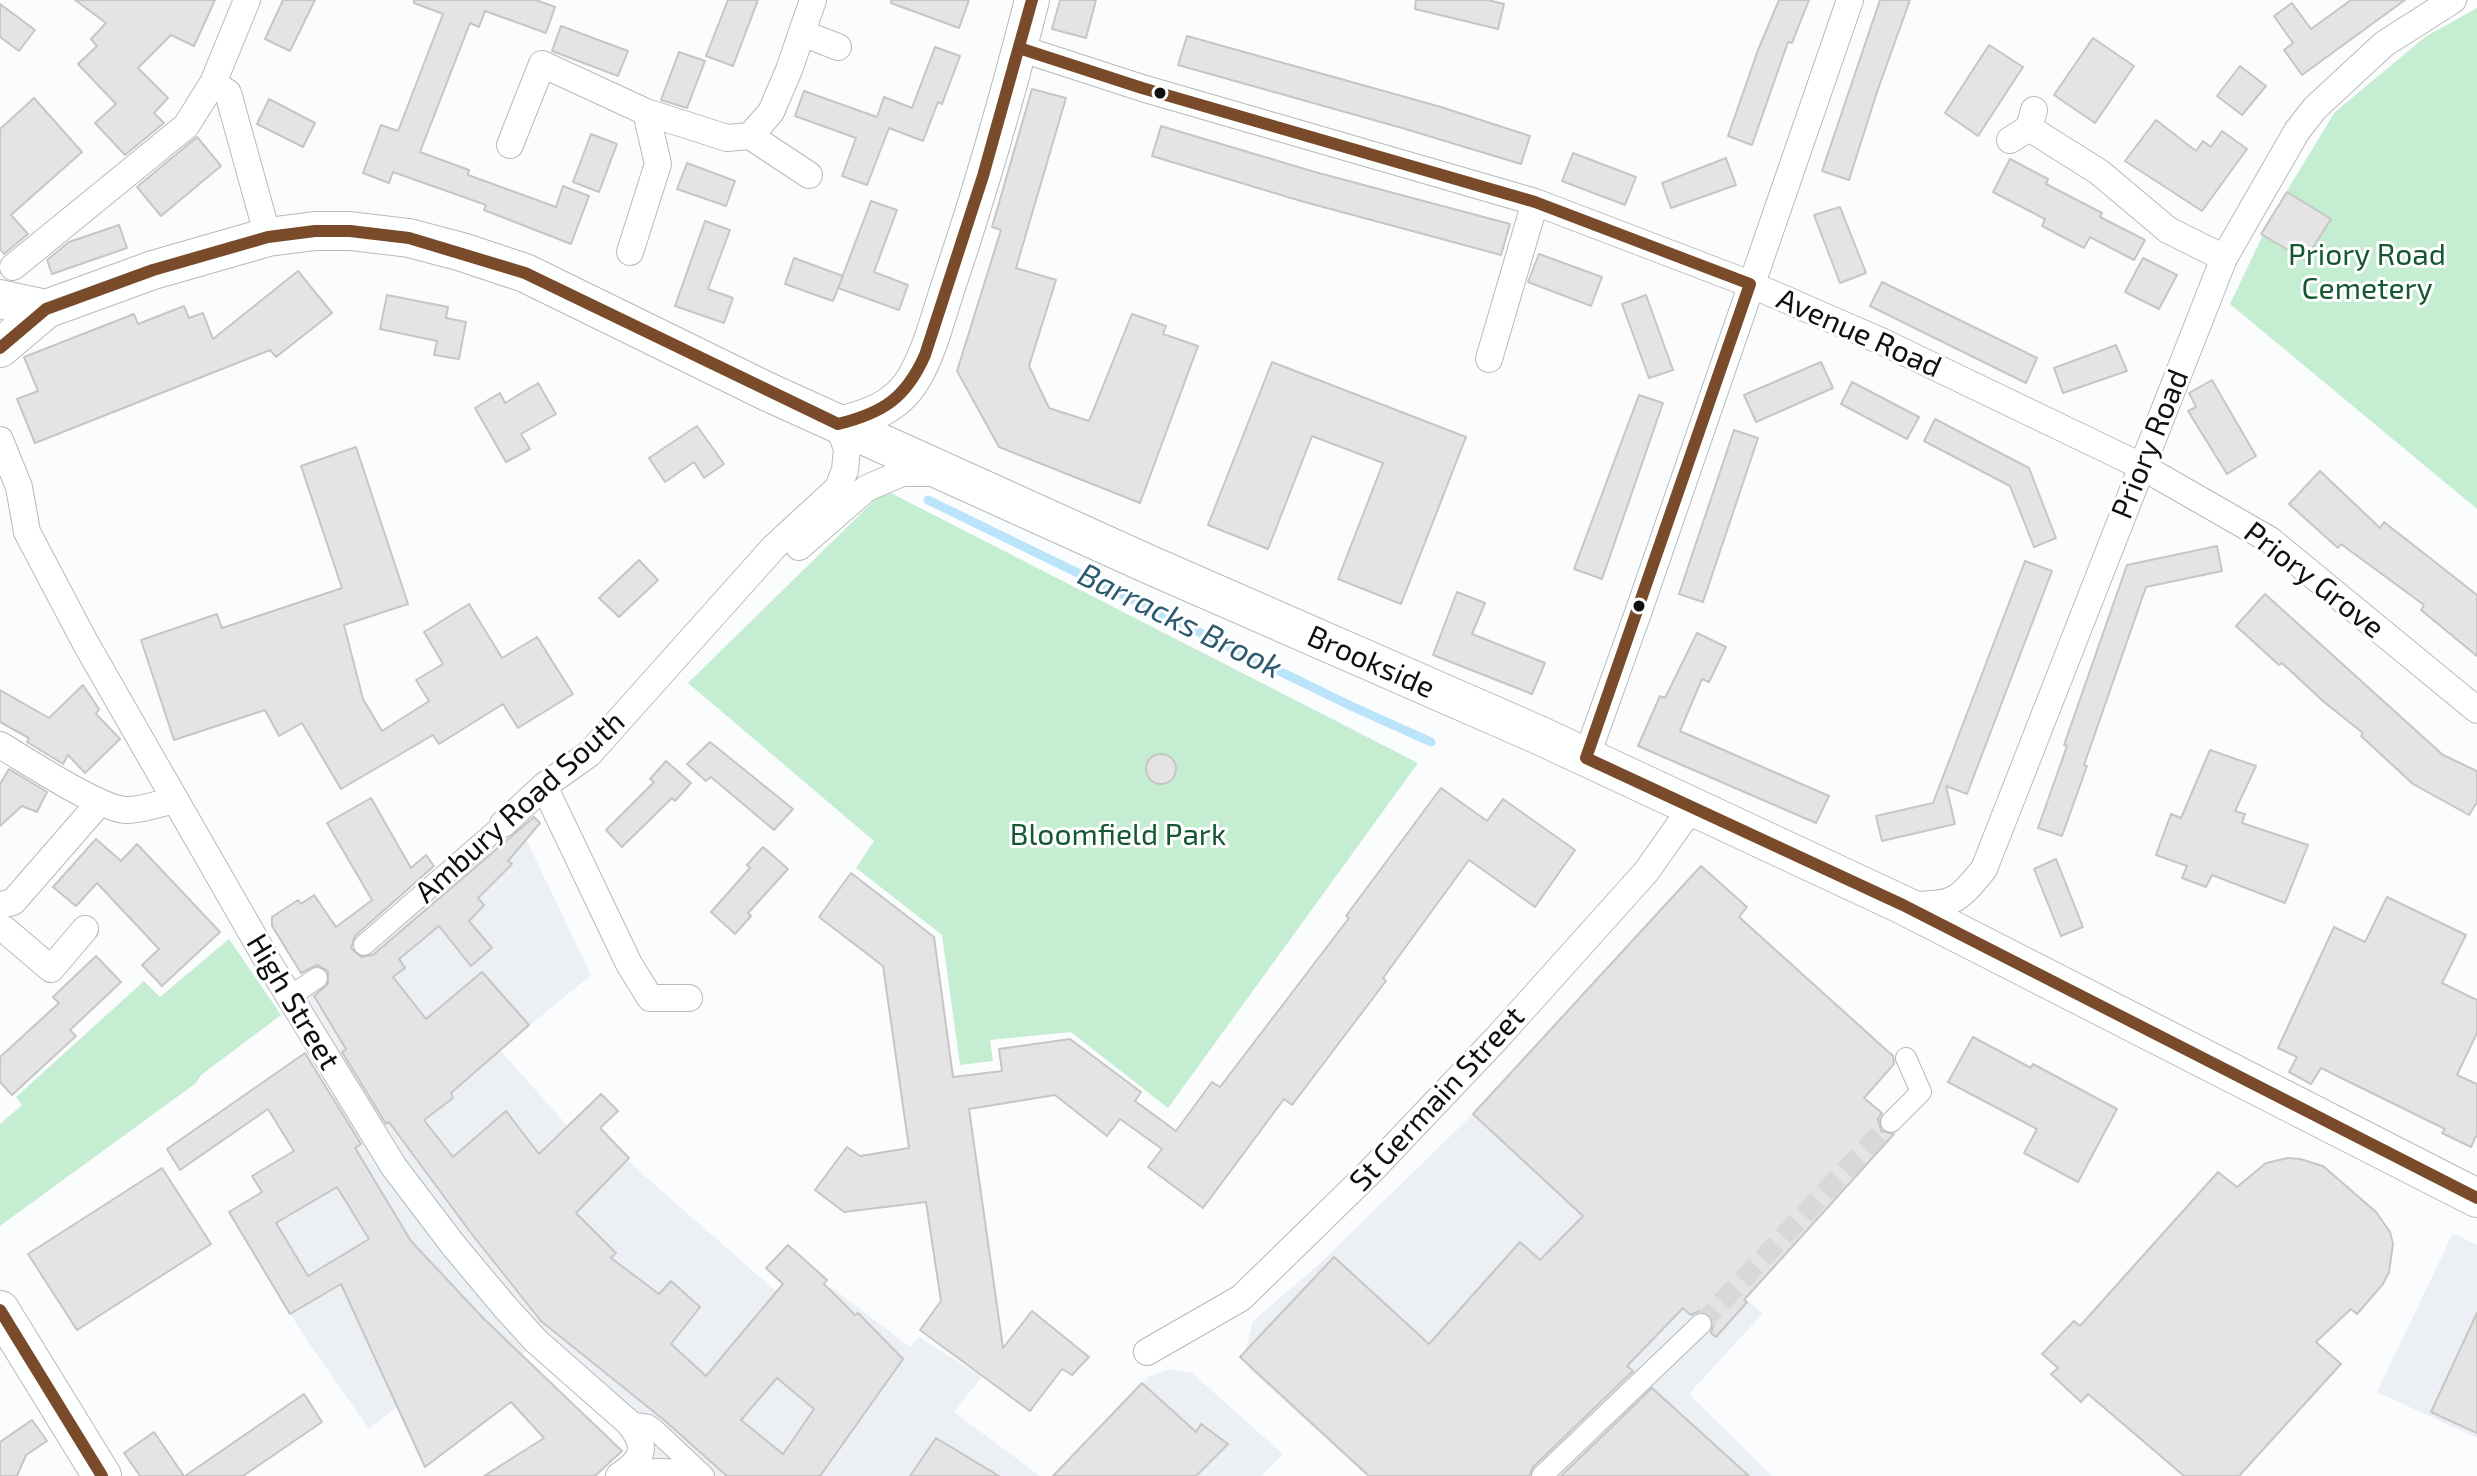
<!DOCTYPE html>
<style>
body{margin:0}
canvas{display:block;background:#fbfcfd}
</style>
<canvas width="2477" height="1476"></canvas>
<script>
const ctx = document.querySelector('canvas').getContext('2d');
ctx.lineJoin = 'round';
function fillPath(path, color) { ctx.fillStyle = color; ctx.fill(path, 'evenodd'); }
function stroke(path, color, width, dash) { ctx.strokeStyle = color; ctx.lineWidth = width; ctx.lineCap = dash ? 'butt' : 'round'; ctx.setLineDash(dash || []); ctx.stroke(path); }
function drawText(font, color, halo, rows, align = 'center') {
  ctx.font = font + ' "Exo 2",sans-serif'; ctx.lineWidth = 6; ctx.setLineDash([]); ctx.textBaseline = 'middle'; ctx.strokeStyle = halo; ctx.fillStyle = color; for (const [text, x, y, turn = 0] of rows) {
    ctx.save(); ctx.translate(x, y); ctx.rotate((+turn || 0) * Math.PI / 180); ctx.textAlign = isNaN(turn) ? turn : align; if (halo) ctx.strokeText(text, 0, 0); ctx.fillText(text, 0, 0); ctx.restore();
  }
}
fillPath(new Path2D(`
 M517 820 591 975 500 1050 587 1148 603 1134 639 1171 777 1292 801 1308 831 1287 910 1347 919 1337 982 1377 954 1412 1040 1476H629L644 1447 539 1339 522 1355 445 1412 425 1385 369 1429 302 1333 229 1212 261 1192 252 1176 280 1159 290 1175 328 1101 336 1092 299 994 317 978 386 935Z
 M1701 866 1747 907 1740 917 1898 1060 1864 1098 1899 1129 1745 1299 1763 1313 1689 1394 1772 1476H1367L1250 1370 1245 1351 1253 1321 1317 1266 1473 1114Z
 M2453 1233 2477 1245V1438L2377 1392Z
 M1171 1369 1192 1373 1283 1454 1261 1476H1053L1149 1376Z`), '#eceff4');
fillPath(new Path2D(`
 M2477 8V509L2230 304 2274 212 2335 112 2425 37Z
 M885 490 1418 763 1168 1108 1071 1032 990 1040 993 1061 960 1065 942 935 856 868 874 841 688 683Z
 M229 939 281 1015 201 1075 196 1083 0 1226V1124L22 1105 16 1097 144 981 160 997Z`), '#c5edd2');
stroke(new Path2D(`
 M928 500 1351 706 1431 742`), '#b9e4f9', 9);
const building = new Path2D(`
 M75 0H215L194 46 171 35 138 68 168 98 154 113 164 123 125 155 95 123 116 104 78 64 97 46 91 39 106 23Z
 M283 0H315L290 51 265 39Z
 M414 0H536L555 7 546 33 485 11 479 27 470 23 420 152 469 170 468 175 556 207 563 186 589 196 571 244 484 210 486 205 393 172 389 183 363 173 381 125 398 131 443 14 414 3Z
 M728 0H758L733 66 706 56Z
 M891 0H969L959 28 891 3Z
 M1060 0H1096L1086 38 1052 29Z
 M1416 0H1488L1504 4 1498 29 1415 9Z
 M1779 0H1809L1792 43 1788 42 1752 145 1728 136 1758 50Z
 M1880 0H1910L1877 92 1849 180 1822 171Z
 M2351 0H2405L2302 75 2284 50 2293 43 2274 16 2292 3 2311 29Z
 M0 4 35 30 19 51 0 37Z
 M561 26 628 51 618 76 552 51Z
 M1187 36 1441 107 1530 136 1521 164 1402 128 1178 65Z
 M2093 38 2134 66 2095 123 2054 95Z
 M1989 45 2023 67 1978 136 1945 113Z
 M935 47 960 56 942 104 938 102 923 141 889 128 867 185 842 176 856 138 795 116 804 91 877 117 884 97 912 108Z
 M679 52 705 61 687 108 661 100Z
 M2240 66 2266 86 2242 115 2217 96Z
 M1032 89 1066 98 1016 268 1056 280 1029 366 1049 408 1089 421 1132 314 1166 326 1163 334 1198 346 1140 503 999 447 957 371 1001 230 992 227Z
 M34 98 82 152 11 215 28 234 4 254 0 249V129Z
 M269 99 315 123 303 147 257 124Z
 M2156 120 2196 151 2203 141 2211 147 2222 131 2247 149 2202 211 2125 161Z
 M1161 126 1315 172 1510 224 1501 255 1301 201 1152 156Z
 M591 134 617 144 599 192 573 182Z
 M197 137 221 166 161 216 137 187Z
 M1573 153 1636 177 1625 205 1562 181Z
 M1726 158 1736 185 1671 208 1662 183Z
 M2010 159 2048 179 2046 184 2102 213 2100 217 2145 240 2134 260 2090 237 2084 248 2042 226 2045 219 1993 192Z
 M687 163 735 181 726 206 677 189Z
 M2287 192 2331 219 2305 260 2261 234Z
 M871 201 897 210 874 272 908 285 899 310 838 288Z
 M1840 207 1866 273 1840 283 1814 215Z
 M705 221 730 230 708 289 733 298 724 323 675 306Z
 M119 225 127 248 52 274 47 260 69 242Z
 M1539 254 1602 277 1591 306 1528 282Z
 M794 258 843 276 833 301 785 284Z
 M2143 258 2177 275 2159 309 2125 292Z
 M298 271 332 313 276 357 270 350 35 443 17 399 38 391 24 357 134 314 138 324 184 306 189 318 203 313 213 339Z
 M1882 282 2037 358 2026 383 1870 306Z
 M387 295 448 307 446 318 466 322 459 359 434 355 437 341 380 329Z
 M1646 295 1673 370 1649 378 1622 304Z
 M2116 345 2127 371 2063 393 2054 368Z
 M1272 362 1466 437 1401 604 1338 579 1383 463 1312 436 1268 549 1208 525Z
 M1821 362 1833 388 1756 422 1744 395Z
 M2212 380 2256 456 2227 474 2188 411 2196 407 2189 393Z
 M1852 382 1919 417 1907 439 1841 404Z
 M538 383 556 414 521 434 530 449 506 462 475 408 500 393 505 403Z
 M1639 395 1663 403 1602 579 1574 569Z
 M1935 419 2029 468 2056 538 2034 547 2010 486 1924 441Z
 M697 426 724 464 704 478 694 462 665 482 649 458Z
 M1734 430 1758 438 1703 602 1679 594Z
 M356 447 408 604 344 625 363 699 382 731 429 701 416 680 443 664 424 632 469 604 502 658 537 637 573 694 518 728 503 704 439 744 433 735 341 789 302 723 279 736 265 710 174 740 141 640 217 614 222 628 342 588 301 466Z
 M2320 471 2380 528 2384 522 2477 595V656L2421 610 2424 605 2341 544 2338 548 2289 504Z
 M2217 546 2222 571 2146 587 2084 765 2087 766 2062 836 2038 828 2067 746 2064 745 2127 565Z
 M639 560 658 580 619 617 599 598Z
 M2025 561 2052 571 1967 794 1946 786 1955 824 1882 841 1876 816 1933 803Z
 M1457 592 1485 603 1472 634 1545 663 1532 694 1433 655Z
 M2265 594 2443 755 2477 771V802L2469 815 2413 784 2361 736 2363 733 2324 702 2282 663 2279 665 2236 626Z
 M1697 633 1726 647 1709 682 1702 679 1680 731 1829 796 1816 823 1638 746 1660 696 1665 698Z
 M83 685 99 709 96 714 120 739 85 773 68 755 63 764 27 742 29 738 0 722V690L49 718Z
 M710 742 793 809 774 830 711 777 706 781 687 764Z
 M2210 750 2256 766 2235 811 2245 814 2242 823 2308 845 2285 903 2212 875 2206 887 2182 878 2187 866 2156 855 2171 814 2181 818Z
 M1146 769a15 15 0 1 1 30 0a15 15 0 1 1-30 0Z
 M666 761 691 783 675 801 672 798 622 847 606 830 654 782 650 779Z
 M9 769 47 792 37 812 22 806 0 826V784Z
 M1441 788 1487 821 1503 799 1575 850 1535 907 1469 860 1383 978 1386 981 1292 1105 1284 1099 1203 1208 1148 1167 1162 1149 1120 1119 1107 1136 1055 1095 969 1109 1003 1348 1032 1311 1089 1357 1072 1375 1062 1369 1030 1411 920 1330 941 1301 926 1202 844 1212 815 1190 847 1147 860 1156 909 1148 883 966 819 917 851 873 934 937 953 1077 1002 1071 999 1049 1070 1039 1141 1092 1135 1101 1176 1131 1212 1082 1220 1087 1349 918 1346 916Z
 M371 798 411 868 426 855 434 866 355 936 351 948 361 957 373 955 534 817 540 823 508 861 512 864 478 898 484 905 469 921 492 948 471 966 439 926 399 959 405 968 393 977 426 1019 482 972 529 1025 451 1093 453 1098 424 1120 453 1157 506 1111 539 1154 601 1094 618 1111 600 1128 629 1158 576 1213 616 1253 611 1258 659 1294 671 1281 700 1307 671 1344 706 1376 783 1284 766 1268 788 1245 827 1280 824 1284 855 1315 858 1313 903 1359 820 1476H727L664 1420 541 1321 471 1233 389 1122 386 1124 342 1052 346 1049 314 996 328 984V971L317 965 301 973 272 926V917L298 900 301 904 314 895 336 927 372 900 327 823ZM777 1378 814 1409 783 1454 741 1420Z
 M96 839 121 861 137 844 220 932 162 986 142 965 159 949 97 883 76 906 53 887Z
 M763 847 788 869 748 913 751 916 735 934 711 912 750 868 747 865Z
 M2056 859 2083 927 2061 936 2034 869Z
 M1701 866 1747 907 1739 917 1893 1056 1894 1064 1864 1098 1882 1113 1878 1119 1881 1131 1894 1134 1744 1300 1747 1302 1716 1337 1711 1333 1714 1322 1710 1315 1699 1311 1691 1315 1683 1308 1627 1366 1633 1371 1533 1467 1529 1476H1369L1240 1357 1334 1257 1429 1344 1520 1242 1540 1260 1583 1216 1473 1114Z
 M2387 897 2466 935 2442 983 2477 1000V1033L2457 1075 2477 1084V1134L2471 1147 2442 1133 2445 1129 2321 1068 2311 1084 2289 1072 2297 1057 2278 1048 2334 927 2365 942Z
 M96 956 121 982 70 1030 76 1036 12 1095 0 1082V1057L59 1003 53 997Z
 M1973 1037 2031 1068 2033 1064 2117 1109 2078 1182 2024 1153 2037 1129 1948 1082Z
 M305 1053 361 1144 355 1148 411 1241 483 1318 622 1451 595 1476H484L544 1438 511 1402 425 1467 341 1284 290 1314 229 1212 262 1192 252 1176 294 1151 268 1109 180 1170 167 1149ZM337 1187 369 1239 308 1276 276 1223Z
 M2288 1158 2300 1159 2323 1166 2376 1212 2390 1232 2393 1244 2389 1272 2383 1284 2357 1314 2351 1309 2316 1342 2341 1364 2239 1476H2184L2088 1394 2081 1402 2051 1374 2058 1368 2042 1354 2074 1321 2080 1326 2218 1172 2237 1187 2266 1163Z
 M162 1168 211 1244 77 1330 28 1254Z
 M2477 1313V1433L2431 1412Z
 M1142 1383 1196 1432 1201 1424 1228 1444 1196 1476H1053Z
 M1652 1388 1749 1476H1561Z
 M304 1394 322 1422 243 1476H185Z
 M32 1420 47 1441 26 1455 17 1476H0V1442Z
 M154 1432 184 1476H140L124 1453Z
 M936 1438 999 1476H910Z`);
fillPath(building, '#e5e4e4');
stroke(building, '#c6c6c5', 2);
stroke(new Path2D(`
 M1701 1324 1891 1122`), '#d7d8d9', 20, [20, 10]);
const pedestrian = new Path2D(`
 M364 945 503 824
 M289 997 317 978
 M1891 1122 1921 1092 1906 1058
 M628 1422 648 1425 655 1430 704 1476
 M625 1472C652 1468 673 1467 699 1475
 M1542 1476 1701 1324`);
const minor = new Path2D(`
 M247 0 213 83 228 93 268 237
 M802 33 838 47
 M1019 48 1142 88 1535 202 1750 284 1883 342 2141 466 2270 540 2477 710
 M2029 128 2099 172 2168 230 2224 258
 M750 136 809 175
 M2010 140 2029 128 2034 110
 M510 145 542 64 646 112 727 138 750 136 771 112 789 70 813 0
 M630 252 658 164 646 112
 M13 267 186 126 213 83
 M1489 359 1535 202
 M0 440 19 487 27 532 86 644 270 965 394 1167 454 1246 505 1307 536 1341 628 1422C647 1445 646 1458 619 1476
 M799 547 867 488 902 473H935
 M0 745C26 760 99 809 126 810 141 811 160 803 175 800
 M1586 758 1638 613 1850 0
 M544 786 629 964 650 998H689
 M503 824 544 786 589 754 774 547 838 488 845 470 847 449 838 424
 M0 905 13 902 100 802
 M1910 905C1954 904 1956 903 1984 869L2224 258 2297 131 2315 108 2384 44 2453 0
 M4 929 51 969 85 929
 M1147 1352 1241 1298 1368 1174 1497 1038 1646 872 1692 807`);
const tertiary = new Path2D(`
 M838 424C869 417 897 407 914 378 931 349 939 313 950 281 981 189 1008 94 1032 0`);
const secondary = new Path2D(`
 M0 299 46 309
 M0 348 46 309 153 270 268 237 315 231H350L409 238 462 252 525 273 768 392 1148 564 1541 736 1903 905 2477 1198
 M0 1310 102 1476`);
stroke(pedestrian, '#b9b9ba', 22);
stroke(minor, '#b9b9ba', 28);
stroke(tertiary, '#b9b9ba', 36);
stroke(secondary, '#b9b9ba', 40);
stroke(pedestrian, '#feffff', 20);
stroke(minor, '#feffff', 26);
stroke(tertiary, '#feffff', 34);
stroke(secondary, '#feffff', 38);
stroke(new Path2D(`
 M1019 48 1142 88 1535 202 1750 284 1586 758 1903 905 2477 1198
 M0 348 46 309 153 270 268 237 315 231H350L409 238 525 273 838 424C883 413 906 398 925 355L983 176 1032 0
 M0 1310 102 1476`), '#7a4b2a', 12);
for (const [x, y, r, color] of [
 [1160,93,7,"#0e0f10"],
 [1639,606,7,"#0e0f10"]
]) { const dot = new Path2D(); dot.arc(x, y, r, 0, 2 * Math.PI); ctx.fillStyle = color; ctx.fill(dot); stroke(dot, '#fff', 3); }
drawText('30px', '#155731', '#fff', [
 ["Priory Road",2367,255],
 ["Cemetery",2367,289],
 ["Bloomfield Park",1118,835]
]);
drawText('30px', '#0e0f10', '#fff', [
 ["Avenue Road",1859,333,24],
 ["Priory Road",2150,444,-68],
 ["Priory Grove",2314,580,38],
 ["Brookside",1371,662,24],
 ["Ambury Road South",520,807,-42],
 ["High Street",293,1002,59],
 ["St Germain Street",1437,1099,-47]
]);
drawText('italic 32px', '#2c5a6f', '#fff', [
 ["Barracks Brook",1180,621,26]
]);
</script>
